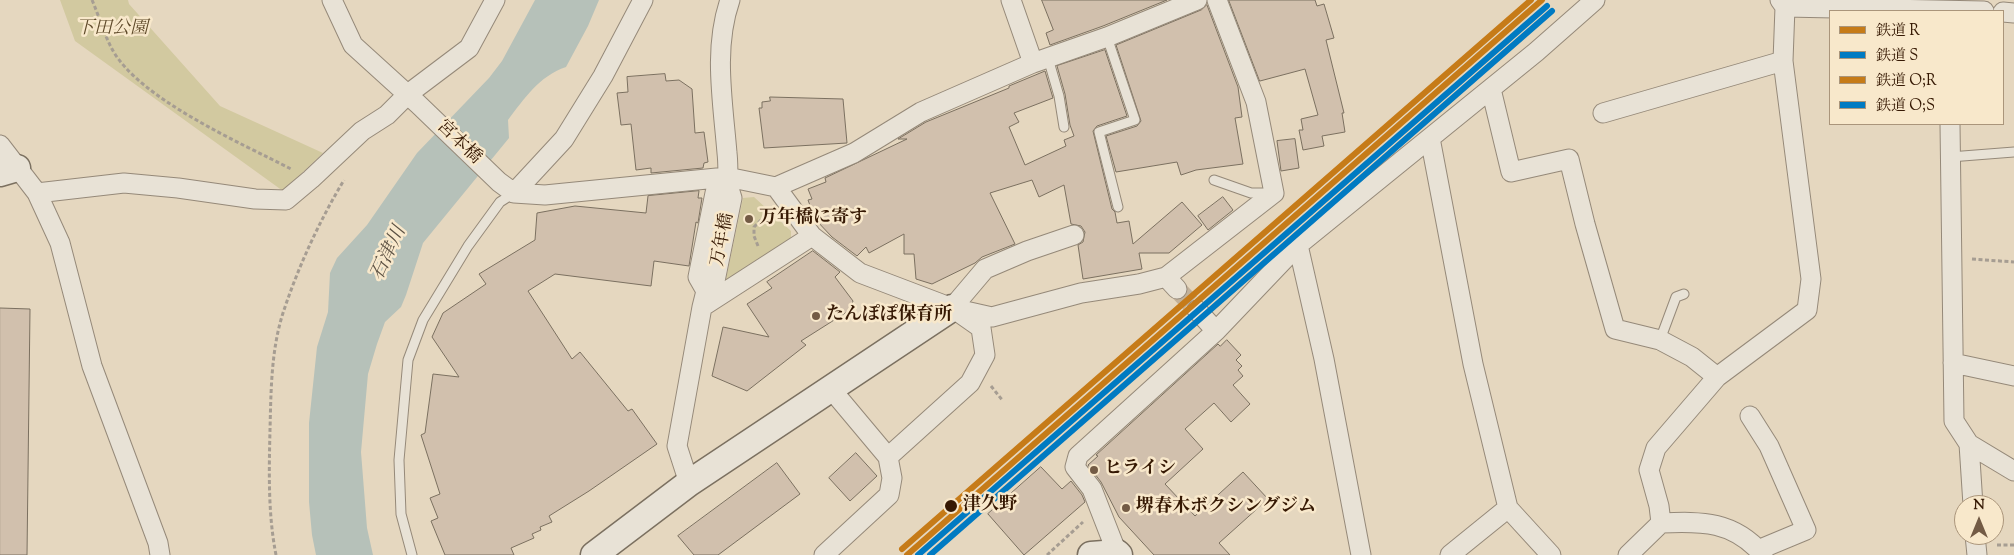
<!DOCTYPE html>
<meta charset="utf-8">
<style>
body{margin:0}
#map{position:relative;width:2014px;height:555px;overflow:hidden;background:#e5d7bf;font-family:"Sorts Mill Goudy","Noto Serif JP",serif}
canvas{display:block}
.legend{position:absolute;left:1829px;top:10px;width:175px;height:115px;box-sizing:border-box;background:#f8e8cb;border:1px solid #aa957b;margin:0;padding:6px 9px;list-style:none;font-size:15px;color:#351803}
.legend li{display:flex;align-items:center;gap:10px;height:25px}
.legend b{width:25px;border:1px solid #aa957b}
.north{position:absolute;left:1954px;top:495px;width:50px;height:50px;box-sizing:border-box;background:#f8e8cb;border:1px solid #aa957b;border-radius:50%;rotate:0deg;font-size:14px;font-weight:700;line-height:20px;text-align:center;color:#351803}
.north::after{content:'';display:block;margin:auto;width:18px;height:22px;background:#735b45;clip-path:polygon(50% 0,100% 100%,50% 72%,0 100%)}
</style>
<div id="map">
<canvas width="2014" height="555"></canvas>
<ul class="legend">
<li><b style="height:6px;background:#c67b18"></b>鉄道 R</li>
<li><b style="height:6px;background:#007ac2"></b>鉄道 S</li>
<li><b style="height:6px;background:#c67b18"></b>鉄道 O;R</li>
<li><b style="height:6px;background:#007ac2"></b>鉄道 O;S</li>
</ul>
<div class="north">N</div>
</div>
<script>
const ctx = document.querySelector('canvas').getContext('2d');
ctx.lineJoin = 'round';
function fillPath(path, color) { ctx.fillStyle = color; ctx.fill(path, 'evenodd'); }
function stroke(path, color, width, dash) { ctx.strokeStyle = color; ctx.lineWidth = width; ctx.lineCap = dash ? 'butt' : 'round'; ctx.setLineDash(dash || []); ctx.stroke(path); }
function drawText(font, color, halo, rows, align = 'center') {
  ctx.font = font + ' "Sorts Mill Goudy","Noto Serif JP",serif'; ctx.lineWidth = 5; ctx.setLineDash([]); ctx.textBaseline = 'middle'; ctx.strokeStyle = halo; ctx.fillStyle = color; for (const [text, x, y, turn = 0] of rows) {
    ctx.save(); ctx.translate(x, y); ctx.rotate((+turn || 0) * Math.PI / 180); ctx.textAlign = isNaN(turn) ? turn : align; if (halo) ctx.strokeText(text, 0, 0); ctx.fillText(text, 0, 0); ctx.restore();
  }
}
fillPath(new Path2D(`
 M60 0H128L129 4 220 106 323 153 283 191 75 41Z
 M754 197 791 231V241L732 281 726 279 743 198Z`), '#d2c9a0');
fillPath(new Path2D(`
 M535 0H599L588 26 566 67C539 76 524 99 508 120L509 138 423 243 406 295 401 307 385 322 377 344 368 374 361 452 367 528 373 555H316L312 535 309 502V423L317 347 328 312 330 273 337 258 367 225 417 153 489 78 502 61Z`), '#b6c1b9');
const building = new Path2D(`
 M1042 0H1167L1103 26 1050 45 1046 33 1053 30Z
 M1229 0H1315L1317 6 1324 4 1334 38 1326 40 1344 113H1342L1345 132 1322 136 1324 146 1303 150 1299 130H1303L1301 119 1318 115 1305 69 1260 81Z
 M1207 5 1238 87 1242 117 1235 118 1243 164 1196 170 1181 175 1177 162 1116 172 1106 136 1137 126 1141 121 1116 45 1201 10Z
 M1105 50 1127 116 1097 126 1093 131 1112 209 1115 212 1117 223 1129 221 1133 244 1182 202 1202 225 1169 253H1139L1142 269 1083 279 1078 245 1083 242 1085 232 1081 226 1071 224 1064 185 1039 197 1032 180 990 193 1015 244 982 257 975 263 932 284 916 279 914 254H904V234L869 253 866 247 857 256 832 237 815 219 808 200 812 199 808 189 826 182 825 178 907 139H898L926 122 1009 88V86L1045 71 1053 98 1014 113 1019 122 1009 127 1025 165 1066 146 1064 140 1074 136 1070 125 1065 94 1057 66Z
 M665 74 666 81 679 80 692 89 695 133 704 132 708 162 704 163 703 168 651 173V168L636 170 631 124 621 125 617 93 628 92 627 77Z
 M770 97 843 99 847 143 764 148 759 108H762V102L770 101Z
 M1295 139 1299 168 1281 171 1277 141Z
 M699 191 698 198H702L698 223 696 222 689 266 654 261 651 286 555 274 528 291 572 359 580 352 628 411 632 409 657 444 589 491 549 516 552 522 540 527 541 530 532 534 534 538 511 548 514 555H445L431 521 438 518 430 498 440 494 421 435 425 433 433 374 459 377 432 337 443 313 486 284 479 274 535 240 537 213 575 206 646 213 648 196Z
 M1223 197 1233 210 1208 230 1198 216Z
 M813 251 840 272 835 277 853 301 850 310 801 341 806 345 747 391 712 376 723 327 769 337 747 304 772 288 767 282Z
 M0 308 30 309 27 555H0Z
 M1227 340 1241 355 1236 360 1242 366 1238 370 1243 376 1233 385 1250 404 1231 422 1214 403 1185 429 1203 449 1165 484 1195 516 1243 472 1268 499 1219 543 1230 555H1154L1119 517 1101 482 1088 465 1098 456 1096 455 1218 344 1220 346Z
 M856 453 877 476 850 501 829 478Z
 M777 463 800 494 718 555H694L678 536Z
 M1041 467 1062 489 1071 481 1082 495 1085 502 1024 555 988 514Z`);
fillPath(building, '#d1c0ad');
stroke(building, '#7b7060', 1);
stroke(new Path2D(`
 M1177 289 1197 310`), '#c2b199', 19, [19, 9]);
const lane = new Path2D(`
 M1107 37 1135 120 1099 132 1118 207
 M1048 58 1059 96 1064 127
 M1950 157 2014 152
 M1214 180 1251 193H1269
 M1660 340 1676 297 1684 294
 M412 555 401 514 399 460 408 360 423 320 468 246 500 202 514 193`);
const street = new Path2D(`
 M332 0 353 45 418 104 499 182 514 193 545 195 727 177 776 187 854 153 921 112 1033 63 1107 37 1197 0
 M1011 0 1033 63
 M1785 7 1984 11
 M2003 12 2014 13
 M1491 89 1511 172 1569 159 1585 224 1615 329 1660 340 1692 357 1717 377
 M1603 113 1783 61
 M1950 124 1954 421 1969 444 2014 471
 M1430 138 1473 364 1508 508 1450 555
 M0 145 37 193 60 243 92 366 158 543 160 555
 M776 187 812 236 860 273 952 308 992 317 1081 293 1139 284 1166 277 1177 289
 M37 193 124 183 178 188 255 199 286 200 311 179 362 131 387 115 408 94 469 48 495 0
 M514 193 564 139 603 76 643 0
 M1298 245 1324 359 1361 555
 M1166 277 1274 193 1256 102 1217 0
 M706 291 698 277 715 193 728 187
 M702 307 812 236
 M952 308 985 269 1027 251 1074 235
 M1197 310 1216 331
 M1953 363 2014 376
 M1750 416 1769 446 1806 530 1758 550
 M1969 444 1973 505
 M888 457 970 383 985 355 981 328 961 314
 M689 483 677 446 702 307 706 291 715 281 732 198C726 183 729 169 727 153 723 102 713 49 730 0
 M1508 508 1551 555
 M1661 523C1702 521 1734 521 1763 555
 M1975 535 1977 555
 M1117 553 1092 489 1075 467 1078 456 1216 331 1298 245 1536 52 1595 0
 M824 555 889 495 892 478 888 457 831 389
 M1628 555 1661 523 1659 506 1649 470 1656 448 1717 377 1807 310 1811 279 1783 61 1785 7 1780 0`);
const secondary = new Path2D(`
 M0 173 17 168
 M594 555 689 483 952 308
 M1091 555 1117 553 1119 555`);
stroke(lane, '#958979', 11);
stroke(street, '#958979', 21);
stroke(secondary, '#7b7060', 29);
stroke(new Path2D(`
 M92 0C99 16 104 34 112 49 139 99 241 143 291 169
 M758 246 754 236V227L769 212
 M1972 259 2014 262
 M991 386 1003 401
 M1997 545H2014
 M276 555C268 514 269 472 270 430 271 391 271 348 284 310 299 265 320 220 344 180
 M1047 555 1083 522`), '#a69d92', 3, [4, 2.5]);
stroke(lane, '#e8e2d6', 9);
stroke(street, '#e8e2d6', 19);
stroke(secondary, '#e8e2d6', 26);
stroke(new Path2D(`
 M907 555 1542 0`), '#c67b18', 6);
stroke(new Path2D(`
 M918 555 1547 6`), '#007ac2', 6);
stroke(new Path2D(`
 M902 549 1531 0`), '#c67b18', 6);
stroke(new Path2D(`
 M930 555 1552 11`), '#007ac2', 6);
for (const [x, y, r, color] of [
 [749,219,5,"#735b45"],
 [816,316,5,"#735b45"],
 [1094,470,5,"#735b45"],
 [951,506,7,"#351803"],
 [1126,508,5,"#735b45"]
]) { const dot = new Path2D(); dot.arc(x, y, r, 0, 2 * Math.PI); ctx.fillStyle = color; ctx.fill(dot); stroke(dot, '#f8e8cb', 2); }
drawText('italic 18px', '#5f4a2a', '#f8e8cb', [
 ["下田公園",112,30]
]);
drawText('18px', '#351803', '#f8e8cb', [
 ["宮本橋",458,143,44],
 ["万年橋",724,240,-79]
]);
drawText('bold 18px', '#351803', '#f8e8cb', [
 ["万年橋に寄す",759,219],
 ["たんぽぽ保育所",826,316],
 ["ヒライシ",1104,470],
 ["堺春木ボクシングジム",1136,508]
], 'left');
drawText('bold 18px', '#351803', '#f8e8cb', [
 ["津久野",963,506]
], 'left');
drawText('italic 19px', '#5b5042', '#f8e8cb', [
 ["石津川",390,254,-65]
]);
</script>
